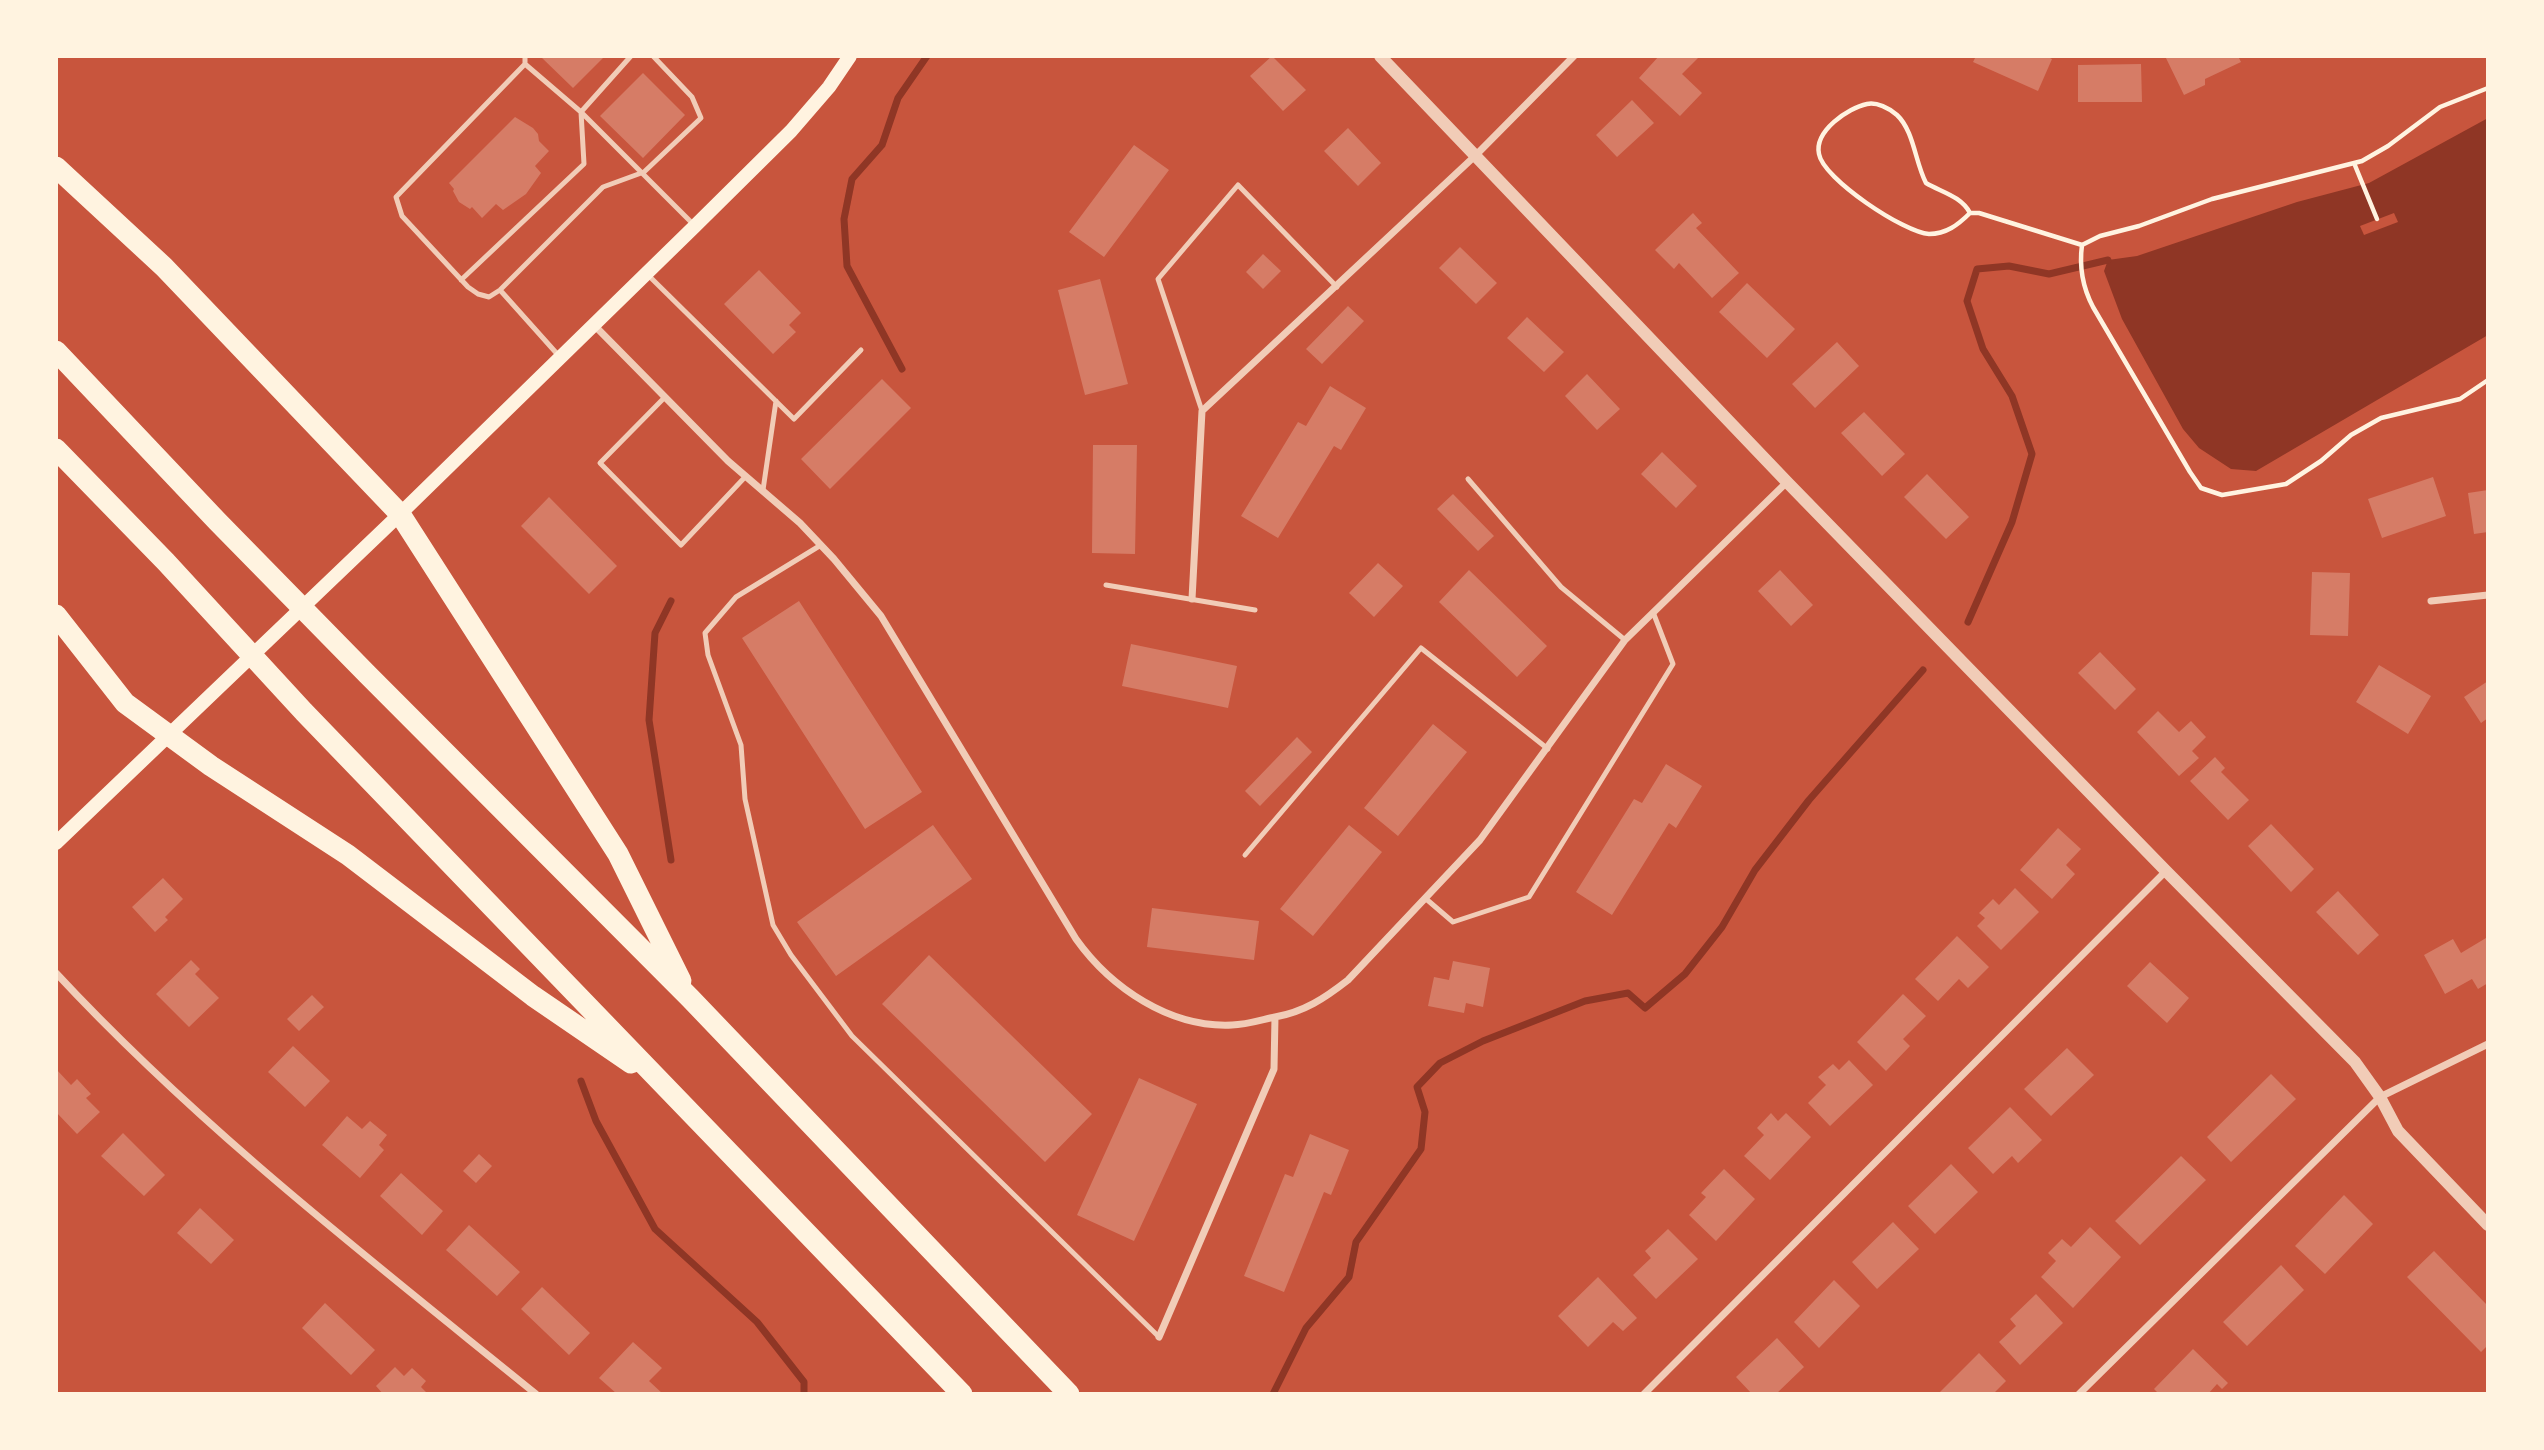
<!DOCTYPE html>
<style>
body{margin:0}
#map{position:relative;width:2544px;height:1450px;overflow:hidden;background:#c8553d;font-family:"Source Sans 3",sans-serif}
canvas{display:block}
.frame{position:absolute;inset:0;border:58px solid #fff3e0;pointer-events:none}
</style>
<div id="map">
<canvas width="2544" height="1450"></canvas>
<div class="frame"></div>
</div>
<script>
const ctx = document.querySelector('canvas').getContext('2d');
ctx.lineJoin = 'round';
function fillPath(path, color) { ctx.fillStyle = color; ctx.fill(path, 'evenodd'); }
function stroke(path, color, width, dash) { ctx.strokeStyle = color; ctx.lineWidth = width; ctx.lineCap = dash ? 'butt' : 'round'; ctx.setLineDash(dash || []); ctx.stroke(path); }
fillPath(new Path2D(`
 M2488 118V335L2256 471 2231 469 2199 448 2183 429 2122 319 2104 271 2108 260 2137 256 2297 202 2369 183Z`), '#8f3625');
fillPath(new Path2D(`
 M2394 213 2398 222 2364 235 2360 226Z`), '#c8553d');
stroke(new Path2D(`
 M902 369 847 266 844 219 852 179 882 145 898 98 927 56
 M671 601 655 633 649 720 671 860
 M1968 622 2012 522 2032 454 2012 396 1983 349 1967 301 1977 269 2009 266 2049 274 2108 260
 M581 1081 596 1121 655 1229 757 1322 804 1382V1394
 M1273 1394 1306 1328 1349 1277 1356 1242 1421 1149 1425 1112 1417 1087 1440 1063 1483 1041 1585 1001 1628 993 1645 1008 1685 974 1722 927 1755 870 1809 800 1923 670`), '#8f3625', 7);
fillPath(new Path2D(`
 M540 56H605L573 88Z
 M1272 56 1306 90 1283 111 1250 76Z
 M1659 56H1700L1682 74 1702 93 1680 116 1639 78Z
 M1976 56H2046L2052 59 2038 91 1973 62Z
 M2165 56H2238L2241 62 2205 79V85L2184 95Z
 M2141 64 2142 102H2078V65Z
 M643 73 685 115 643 158 600 116Z
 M1632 100 1654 123 1617 157 1596 135Z
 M515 117 533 128 538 134 539 141 549 151 535 166 541 173 526 194 503 210 496 204 482 218 472 207 470 209 459 202 453 191 454 189 449 183Z
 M1348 128 1381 163 1358 186 1324 151Z
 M1134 145 1169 170 1104 257 1069 232Z
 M1693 213 1702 223 1696 228 1739 273 1712 298 1679 263 1674 269 1655 250Z
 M1460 247 1497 283 1476 304 1439 268Z
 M1263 254 1281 271 1263 289 1246 272Z
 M759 270 801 313 789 325 796 332 773 354 724 304Z
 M1100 279 1128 384 1085 395 1058 290Z
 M1747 283 1795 329 1767 358 1719 312Z
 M1348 306 1364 321 1322 364 1306 349Z
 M1527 317 1564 352 1544 372 1507 338Z
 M1837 342 1859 366 1815 408 1792 384Z
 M1587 374 1620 409 1597 430 1565 396Z
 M882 379 911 408 830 489 801 459Z
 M1330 386 1366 408 1341 450 1334 446 1278 538 1241 516 1298 422 1306 426Z
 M1864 412 1905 454 1882 476 1841 433Z
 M1093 445H1137L1135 554 1092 553Z
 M1662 452 1697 486 1676 508 1641 474Z
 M1927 474 1969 517 1946 539 1904 497Z
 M2433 477 2446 516 2382 538 2368 499Z
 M2488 490V532L2474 534 2468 493Z
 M1453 494 1494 536 1478 551 1437 509Z
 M549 497 617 566 589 594 521 526Z
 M1378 563 1403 586 1374 617 1349 593Z
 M1469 570 1547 646 1517 677 1439 602Z
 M1780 570 1813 605 1791 626 1758 591Z
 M2312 572 2350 573 2348 636 2310 635Z
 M799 601 922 792 865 829 742 638Z
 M1131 644 1237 666 1228 708 1122 686Z
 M2100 652 2136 689 2115 710 2078 673Z
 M2379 665 2431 696 2408 734 2356 702Z
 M2488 681V718L2481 723 2464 697Z
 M2158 711 2179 732 2191 721 2206 737 2192 751 2199 758 2179 776 2137 732Z
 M1433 724 1467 752 1398 836 1364 808Z
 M1297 737 1312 752 1260 806 1245 791Z
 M2215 757 2225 768 2221 772 2249 800 2228 820 2190 781Z
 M1666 764 1702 786 1676 828 1669 823 1612 915 1576 892 1634 799 1642 803Z
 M2271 824 2314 869 2291 892 2248 846Z
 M933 825 972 879 836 976 797 922Z
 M1349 825 1382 852 1313 936 1280 909Z
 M2058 828 2081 849 2066 865 2075 874 2052 899 2020 870Z
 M163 878 183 899 165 917 168 920 155 932 132 907Z
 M2015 888 2039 912 2001 950 1977 926 1985 918 1979 913 1993 899 1999 905Z
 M2338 891 2379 935 2358 955 2316 912Z
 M1152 908 1259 921 1254 960 1147 947Z
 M1957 936 1989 967 1968 988 1959 979 1938 1001 1915 979Z
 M2486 938 2488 983 2478 989 2472 979 2445 994 2424 955 2453 939 2461 953Z
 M929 955 1092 1114 1045 1162 882 1004Z
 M191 960 200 969 195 974 219 998 189 1027 156 994Z
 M1453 961 1490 968 1483 1007 1466 1003 1464 1013 1428 1006 1434 977 1449 980Z
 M2150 962 2189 998 2167 1023 2127 986Z
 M1903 994 1926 1016 1903 1039 1910 1046 1886 1071 1857 1042Z
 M312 995 324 1007 299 1031 287 1019Z
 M293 1046 330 1081 305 1107 268 1072Z
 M2067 1048 2094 1075 2051 1116 2024 1089Z
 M1849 1060 1873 1085 1830 1126 1808 1103 1826 1085 1818 1077 1833 1064 1839 1070Z
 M56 1069 71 1085 77 1079 91 1094 86 1098 100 1112 77 1134 56 1112Z
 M2271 1074 2296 1099 2231 1162 2207 1137Z
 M1139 1078 1197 1104 1134 1241 1077 1215Z
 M2010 1107 2042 1140 2018 1163 2012 1156 1993 1174 1968 1148Z
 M1771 1113 1778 1121 1786 1113 1811 1137 1770 1180 1744 1156 1764 1135 1757 1128Z
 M347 1116 362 1129 370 1121 387 1135 379 1145 384 1150 360 1178 322 1145Z
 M123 1133 165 1175 144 1196 101 1156Z
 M1310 1134 1349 1150 1331 1195 1324 1192 1284 1292 1244 1276 1285 1174 1293 1177Z
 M479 1154 492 1166 476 1183 463 1171Z
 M2181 1156 2206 1180 2140 1245 2115 1221Z
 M1951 1164 1978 1192 1935 1234 1908 1206Z
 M1724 1169 1755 1199 1716 1241 1689 1215 1706 1197 1701 1193Z
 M401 1173 443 1211 422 1235 380 1196Z
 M2344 1195 2373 1224 2325 1274 2295 1246Z
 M200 1208 234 1240 211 1264 177 1233Z
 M1893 1222 1919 1249 1877 1289 1852 1262Z
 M469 1225 520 1272 497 1296 446 1250Z
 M2090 1227 2121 1257 2073 1308 2041 1277 2056 1261 2048 1253 2062 1239 2071 1247Z
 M1668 1229 1698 1259 1656 1299 1633 1275 1651 1258 1645 1251Z
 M2434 1251 2488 1306V1345L2481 1352 2407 1277Z
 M2281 1265 2304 1290 2247 1346 2223 1322Z
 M1598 1277 1637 1318 1623 1331 1613 1322 1588 1347 1558 1316Z
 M1834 1280 1860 1306 1819 1348 1794 1322Z
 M542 1287 590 1333 569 1355 521 1309Z
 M2036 1294 2063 1323 2020 1365 1999 1342 2016 1326 2010 1319Z
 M325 1303 375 1350 351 1375 302 1328Z
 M1777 1338 1804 1367 1776 1394H1752L1736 1377Z
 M633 1342 662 1368 649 1381 663 1394H617L599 1378Z
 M2193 1349 2228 1383 2222 1389 2217 1384 2208 1394H2159L2154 1389Z
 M1979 1353 2006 1381 1993 1394H1938Z
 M395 1367 404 1376 412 1368 426 1381 421 1387 428 1394H383L376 1386Z`), '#d67c66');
stroke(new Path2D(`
 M2488 88 2440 107 2388 146 2362 161 2212 199 2139 226 2100 236 2082 245C2079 267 2083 288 2093 307L2190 472 2201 488 2222 495 2286 484 2321 461 2351 435 2381 418 2460 399 2488 380
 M2354 163 2377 219
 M1970 213C1958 225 1946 234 1929 234 1905 233 1823 179 1819 154 1814 131 1848 108 1867 104 1877 102 1889 108 1897 115 1914 131 1915 162 1926 183 1941 192 1961 196 1970 213H1979L2082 245`), '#fff3e0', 4.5);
stroke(new Path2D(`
 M525 56V64L396 197 402 216 468 287 478 294 489 297 500 290 603 187 644 172 701 118 692 97 653 56
 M525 64 581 112 695 226
 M648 275 794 419 861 350
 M461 280 584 164 581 112 631 56
 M500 290 559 356
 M665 397 600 463 681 545 746 476
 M1202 411 1158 279 1238 185 1337 287
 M1468 479 1561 587 1625 640
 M763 490 776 401
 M821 545 736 597 705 633 708 655 741 745 745 799 773 925 791 955 852 1036 1159 1337
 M1106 585 1255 610
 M1245 855 1421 648 1548 749
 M1425 898 1453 922 1529 897 1673 664 1653 612`), '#f1ccb7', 5);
stroke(new Path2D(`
 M594 325 728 461 800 523 834 559 881 616 1076 939C1111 988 1170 1028 1232 1025 1246 1025 1261 1020 1275 1017
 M1192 599 1202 411 1476 155 1574 56
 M2431 601 2488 595
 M56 973C201 1129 371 1260 536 1394
 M1159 1337 1274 1069 1275 1017C1304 1012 1325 998 1348 980L1480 840 1625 640 1787 482
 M1644 1394 2166 871
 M2079 1394 2380 1097 2488 1044`), '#f1ccb7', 7);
stroke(new Path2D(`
 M1380 56 1787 482 2166 871 2355 1062 2380 1097 2398 1131 2488 1225`), '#f1ccb7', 12);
stroke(new Path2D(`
 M56 843 400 514 695 226 791 131 829 87 850 56`), '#fff3e0', 14);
stroke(new Path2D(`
 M56 167 164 267 400 514 618 854 681 981
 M56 351 217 521 367 674 690 998 1069 1394
 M56 449 166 562 304 712 962 1394
 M56 615 125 703 211 766 348 855 533 996 631 1063`), '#fff3e0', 21);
</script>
